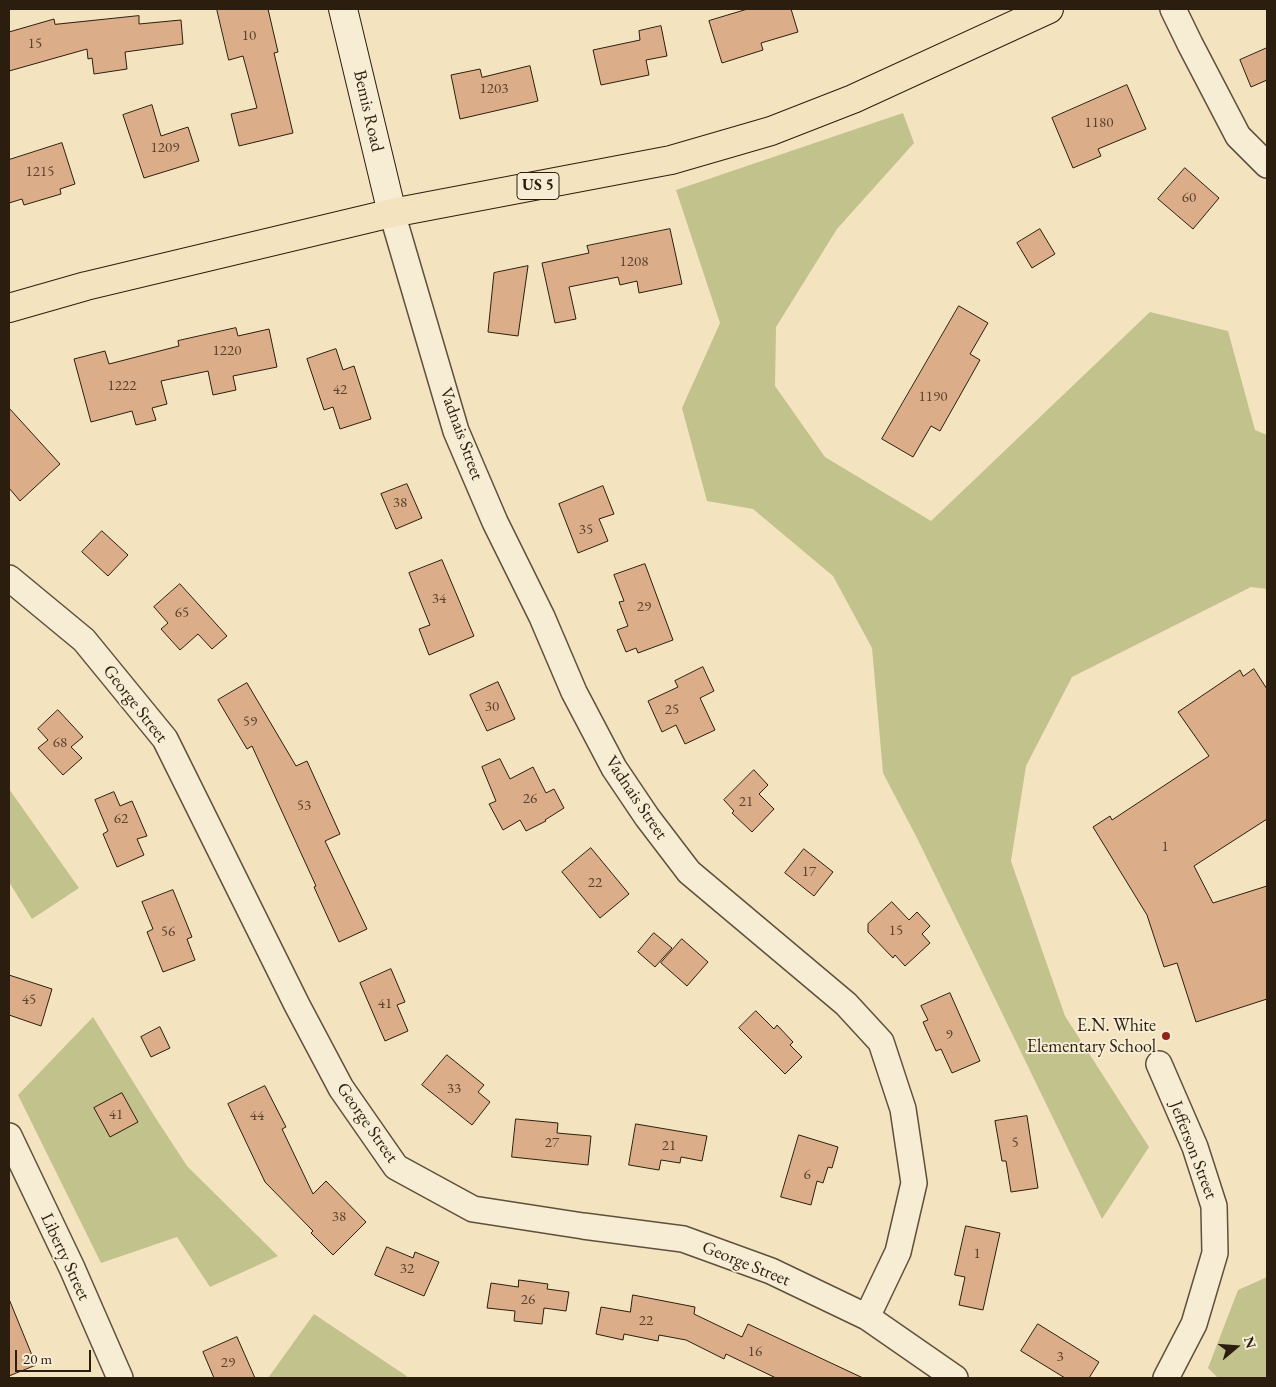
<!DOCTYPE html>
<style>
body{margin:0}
#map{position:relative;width:1276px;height:1387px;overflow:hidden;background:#f3e4bf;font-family:"EB Garamond",serif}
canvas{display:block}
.frame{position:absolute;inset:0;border:10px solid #2c1e0f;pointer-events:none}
.north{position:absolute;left:1211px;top:1322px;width:50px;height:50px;-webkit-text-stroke:4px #f7edd5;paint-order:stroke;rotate:72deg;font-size:14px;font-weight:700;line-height:20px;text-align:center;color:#2c1e0f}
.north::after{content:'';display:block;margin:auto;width:18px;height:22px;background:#2c1e0f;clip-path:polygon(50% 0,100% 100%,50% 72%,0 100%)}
.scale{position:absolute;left:15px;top:1350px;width:76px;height:22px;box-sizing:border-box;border:2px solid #2c1e0f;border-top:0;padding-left:6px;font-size:15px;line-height:18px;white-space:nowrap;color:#2c1e0f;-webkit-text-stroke:4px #f7edd5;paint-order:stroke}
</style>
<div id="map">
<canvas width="1276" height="1387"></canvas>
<div class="frame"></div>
<div class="north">N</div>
<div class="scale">20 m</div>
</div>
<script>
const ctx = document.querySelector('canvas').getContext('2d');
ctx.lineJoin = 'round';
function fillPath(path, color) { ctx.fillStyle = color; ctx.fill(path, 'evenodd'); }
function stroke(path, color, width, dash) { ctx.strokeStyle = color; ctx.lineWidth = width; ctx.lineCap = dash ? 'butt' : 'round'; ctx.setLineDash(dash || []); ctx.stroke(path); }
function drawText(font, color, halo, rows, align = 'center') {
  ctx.font = font + ' "EB Garamond",serif'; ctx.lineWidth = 4; ctx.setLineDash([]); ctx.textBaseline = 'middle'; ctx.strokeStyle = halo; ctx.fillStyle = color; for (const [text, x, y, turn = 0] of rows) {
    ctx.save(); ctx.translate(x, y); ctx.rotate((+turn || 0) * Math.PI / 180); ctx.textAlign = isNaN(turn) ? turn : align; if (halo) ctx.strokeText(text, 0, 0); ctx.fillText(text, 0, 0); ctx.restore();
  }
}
fillPath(new Path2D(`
 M903 113 914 143 837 229 776 327 775 386 825 457 931 521 1150 312 1228 331 1255 430 1267 435V589L1251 587 1072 677 1026 766 1011 861 1065 1016 1149 1147 1102 1219 918 840 883 773 872 648 833 576 753 509 707 501 682 408 720 323 676 190Z
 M9 789 79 888 32 919 9 882Z
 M93 1017 155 1117 187 1166 278 1256 210 1287 177 1237 101 1263 18 1095Z
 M1267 1277V1378H1218L1208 1368 1238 1290Z
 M314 1314 405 1375 408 1378H268Z`), '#c2c28d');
const building = new Path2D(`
 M217 9H268L278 52 274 53 293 133 239 146 231 114 257 108 243 56 229 60Z
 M748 9H791L798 32 761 43 763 50 722 63 709 21Z
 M139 16V24L181 20 183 44 125 52 127 69 94 74 92 58 88 59 87 49 9 71V32L54 19 55 24Z
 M661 26 667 56 646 60 649 75 601 85 593 50 640 40 639 31Z
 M1267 48V80L1251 87 1240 60Z
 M530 66 538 101 460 119 451 75 480 69 482 77Z
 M1127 85 1146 129 1098 149 1101 156 1073 168 1052 118Z
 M152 105 161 136 188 127 199 161 144 178 123 115Z
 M62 143 75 184 60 189 61 194 24 205 22 199 9 203V160Z
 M1185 168 1219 198 1193 229 1158 199Z
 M670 229 682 284 639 293 637 281 620 285 618 277 569 287 576 319 555 323 542 263 589 253 587 246Z
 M1040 229 1055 254 1032 268 1017 243Z
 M528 266 518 336 488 332 494 273Z
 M959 306 988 323 970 354 980 360 940 431 931 426 913 457 882 439Z
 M236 328 238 336 269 329 277 367 233 376 236 390 213 395 208 371 161 381 167 404 152 408 156 420 136 425 132 411 91 422 74 359 105 351 109 364 179 346 178 341Z
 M336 349 343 370 354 366 371 419 340 429 333 407 324 410 307 359Z
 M9 408 60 464 20 501 9 488Z
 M407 484 422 518 396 529 381 494Z
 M603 486 614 514 599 519 608 541 578 553 559 504Z
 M102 531 128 555 108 576 82 552Z
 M442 560 474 636 429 655 419 629 430 625 409 573Z
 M645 564 673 640 638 653 636 648 626 652 617 630 628 626 619 602 624 601 614 575Z
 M180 584 227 636 212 649 198 634 180 650 161 629 168 623 154 607Z
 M703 667 714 691 700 698 715 730 685 744 676 725 662 732 648 701 678 687 675 681Z
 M1254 669 1267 689V819L1194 866 1213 903 1267 886V999L1196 1022 1177 963 1164 967 1147 915 1093 827 1110 816 1112 820 1209 756 1178 712 1240 670 1243 676Z
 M498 682 515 719 487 731 470 695Z
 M247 683 296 766 307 761 340 834 325 841 367 929 339 942 314 887 316 886 252 746 247 749 218 700Z
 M58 710 83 737 71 747 82 758 63 775 38 748 48 740 38 729Z
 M500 759 510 779 533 767 546 793 554 789 564 808 545 820 546 821 526 831 520 820 503 830 489 804 496 801 482 767Z
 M754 770 768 785 759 794 774 809 752 832 732 813 734 811 724 800Z
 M114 792 120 806 132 801 147 836 137 839 144 855 117 867 103 834 108 831 95 800Z
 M591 848 629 894 600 918 562 872Z
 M804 849 833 872 814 896 785 873Z
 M173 890 192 937 187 939 195 960 163 972 147 932 153 929 142 902Z
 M892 902 909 920 917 912 930 926 922 934 930 943 905 966 895 955 893 958 868 932V924Z
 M654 933 672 948 655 967 638 952Z
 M682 939 708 962 687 986 661 963Z
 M391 969 405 1002 397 1005 408 1031 385 1041 360 983Z
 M9 975 52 989 41 1026 9 1015Z
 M950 993 980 1061 952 1073 941 1049 936 1051 923 1022 928 1020 921 1006Z
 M756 1011 774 1029 777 1025 793 1042 790 1045 802 1057 785 1074 739 1028Z
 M160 1027 170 1048 151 1057 141 1037Z
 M447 1055 484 1085 478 1092 490 1102 472 1125 422 1085Z
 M265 1086 286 1127 282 1129 313 1194 326 1181 366 1222 333 1255 311 1233 313 1231 265 1182 228 1104Z
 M122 1093 138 1122 110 1137 94 1108Z
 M1027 1116 1038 1188 1011 1192 1006 1161H1002L995 1121Z
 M516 1119 558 1123 557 1133 591 1136 588 1165 512 1157Z
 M636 1124 707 1136 702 1161 681 1157 680 1163 661 1160 659 1170 629 1165Z
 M799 1135 838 1147 832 1168 828 1167 823 1183 817 1181 811 1205 781 1197Z
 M966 1226 1000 1233 983 1310 959 1305 965 1277 955 1275Z
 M387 1247 413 1258 415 1252 439 1262 424 1296 375 1275Z
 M519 1280 548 1284 547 1289 569 1292 566 1311 544 1308 542 1324 514 1321 515 1311 487 1308 491 1283 518 1287Z
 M633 1295 695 1307 694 1314 742 1337 748 1324 863 1378H776L726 1354 724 1359 686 1340 659 1335 658 1341 624 1334 623 1340 596 1334 601 1307 630 1312Z
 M9 1299 36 1365 9 1376Z
 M1038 1324 1099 1362 1089 1378H1065L1021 1351Z
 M237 1337 255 1378H214L203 1352Z`);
fillPath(building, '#dcad89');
stroke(building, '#2c1e0f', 1);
const street = new Path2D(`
 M1173 9 1190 44 1238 136 1267 165
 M392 213 456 431 495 522 542 617 574 692 614 768 647 817 689 872 846 1004 881 1042 903 1109 914 1183 898 1252 867 1317
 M9 578 84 640 165 739 297 1005 341 1088 396 1167 473 1209 583 1226 683 1239 771 1271 867 1317 955 1378
 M1159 1064 1195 1147 1214 1206 1215 1253 1194 1324 1166 1378
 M9 1136 72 1268 120 1378`);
const secondary = new Path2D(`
 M343 9 392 213`);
const primary = new Path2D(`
 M9 308 86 286 392 213 671 160 771 131 853 99 1049 9`);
stroke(street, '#5e503b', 28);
stroke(secondary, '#2c1e0f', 30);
stroke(primary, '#2c1e0f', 30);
stroke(street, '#f7edd5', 25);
stroke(secondary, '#f7edd5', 28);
stroke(primary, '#f3e4bf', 28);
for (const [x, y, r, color] of [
 [1166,1036,5,"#8f2418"]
]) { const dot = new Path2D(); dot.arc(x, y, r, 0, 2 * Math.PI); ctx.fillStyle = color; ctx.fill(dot); stroke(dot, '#f7edd5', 2); }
drawText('15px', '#58422e', null, [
 ["10",249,36],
 ["15",35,44],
 ["1203",494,89],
 ["1180",1099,123],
 ["1209",165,148],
 ["1215",40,172],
 ["60",1189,198],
 ["1208",634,262],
 ["1220",227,351],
 ["1222",122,386],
 ["42",340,390],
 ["1190",933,397],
 ["38",400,503],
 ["35",586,530],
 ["34",439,599],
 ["29",644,607],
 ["65",182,613],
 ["30",492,707],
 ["25",672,710],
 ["59",250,722],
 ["68",60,743],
 ["26",530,799],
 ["21",746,802],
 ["53",304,806],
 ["62",121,819],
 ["1",1165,847],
 ["17",809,872],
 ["22",595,883],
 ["15",896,931],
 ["56",168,932],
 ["45",29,1000],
 ["41",385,1004],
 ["9",949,1035],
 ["33",454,1089],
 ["41",116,1115],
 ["44",257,1116],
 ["27",552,1143],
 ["5",1015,1143],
 ["21",669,1146],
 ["6",807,1175],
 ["38",339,1217],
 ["1",977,1254],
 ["32",407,1269],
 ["26",528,1300],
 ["22",646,1321],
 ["16",755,1352],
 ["3",1060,1357],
 ["29",228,1363]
]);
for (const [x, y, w] of [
 [538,186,42]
]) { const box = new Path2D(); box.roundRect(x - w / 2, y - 13.5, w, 27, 4); ctx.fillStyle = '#f7edd5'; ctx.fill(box); stroke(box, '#2c1e0f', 1); }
drawText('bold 16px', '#2c1e0f', null, [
 ["US 5",538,186]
]);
drawText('18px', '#2c1e0f', '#f7edd5', [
 ["Bemis Road",368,111,77],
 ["Vadnais Street",461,434,70],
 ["George Street",135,704,52],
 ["Vadnais Street",636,798,56],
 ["George Street",367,1123,55],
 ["Jefferson Street",1193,1150,69],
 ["Liberty Street",65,1257,65],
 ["George Street",746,1264,22]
]);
drawText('18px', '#2c1e0f', '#f7edd5', [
 ["E.N. White",1156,1026],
 ["Elementary School",1156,1047]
], 'right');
</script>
